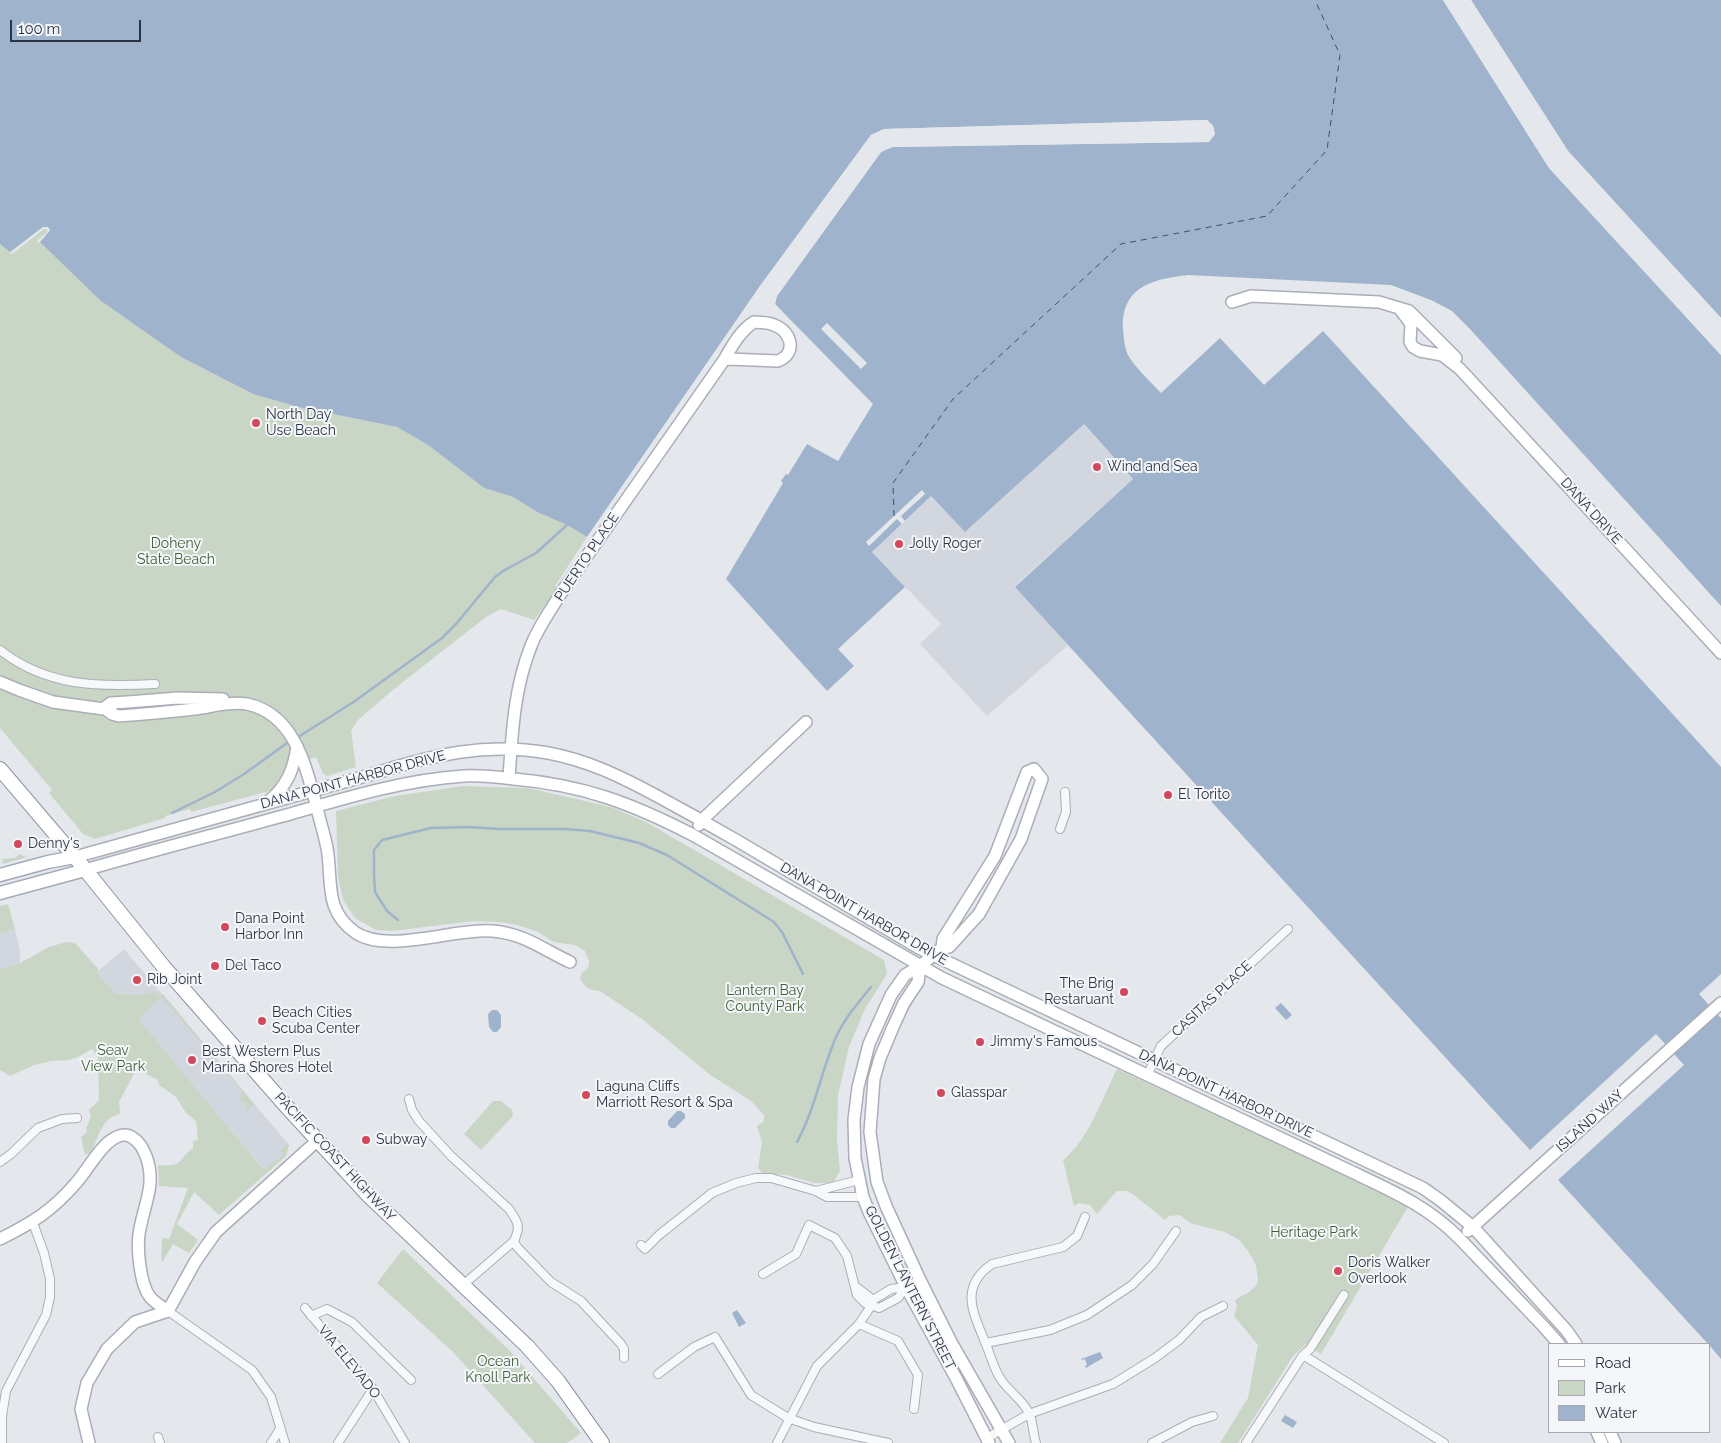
<!DOCTYPE html>
<style>
body{margin:0}
#map{position:relative;width:1721px;height:1443px;overflow:hidden;background:#e4e7ec;font-family:Raleway,sans-serif}
canvas{display:block}
.legend{position:absolute;left:1548px;top:1343px;width:162px;height:90px;box-sizing:border-box;background:#f4f6f9;border:1px solid #a4a8b1;margin:0;padding:6px 9px;list-style:none;font-size:15px;color:#2b3445}
.legend li{display:flex;align-items:center;gap:10px;height:25px}
.legend b{width:25px;border:1px solid #a4a8b1}
.scale{position:absolute;left:10px;top:20px;width:131px;height:22px;box-sizing:border-box;border:2px solid #2b3445;border-top:0;padding-left:6px;font-size:15px;line-height:18px;white-space:nowrap;color:#2b3445;-webkit-text-stroke:4px #f4f6f9;paint-order:stroke}
</style>
<div id="map">
<canvas width="1721" height="1443"></canvas>
<ul class="legend">
<li><b style="height:6px;background:#fff"></b>Road</li>
<li><b style="height:14px;background:#c9d6c5"></b>Park</li>
<li><b style="height:14px;background:#9fb4cc"></b>Water</li>
</ul>
<div class="scale">100 m</div>
</div>
<script>
const ctx = document.querySelector('canvas').getContext('2d');
ctx.lineJoin = 'round';
function fillPath(path, color) { ctx.fillStyle = color; ctx.fill(path, 'evenodd'); }
function stroke(path, color, width, dash) { ctx.strokeStyle = color; ctx.lineWidth = width; ctx.lineCap = dash ? 'butt' : 'round'; ctx.setLineDash(dash || []); ctx.stroke(path); }
function drawText(font, color, halo, rows, align = 'center') {
  ctx.font = font + ' Raleway,sans-serif'; ctx.lineWidth = 4; ctx.setLineDash([]); ctx.textBaseline = 'middle'; ctx.strokeStyle = halo; ctx.fillStyle = color; for (const [text, x, y, turn = 0] of rows) {
    ctx.save(); ctx.translate(x, y); ctx.rotate((+turn || 0) * Math.PI / 180); ctx.textAlign = isNaN(turn) ? turn : align; if (halo) ctx.strokeText(text, 0, 0); ctx.fillText(text, 0, 0); ctx.restore();
  }
}
fillPath(new Path2D(`
 M1083 424 1133 479 1015 586 1068 645 987 716 920 644 941 624 872 552 931 496 965 532Z
 M15 929 20 952V963L0 969V933Z
 M124 949 289 1145 286 1156 266 1172 137 1019 160 999 154 993 138 995 116 994 97 972Z`), '#d2d6de');
fillPath(new Path2D(`
 M43 227H48L101 301 181 357 253 394 298 407 397 427 428 445 484 488 513 497 537 512 567 525 587 537 555 586 558 588 534 620 501 609 486 617 394 689 358 720 351 731 356 767 327 776 323 773 316 757 290 767 286 777 273 790 191 812 190 809 165 816V818L95 839 83 834 49 793 52 790 0 728V244L11 252Z
 M463 786 528 788 611 807 646 822 884 960 887 974 865 1009 849 1047 838 1095 837 1141 840 1171 833 1183H814L787 1175 762 1173 758 1168 762 1142 757 1126 764 1121V1115L751 1101 709 1074 642 1019 600 991C590 991 584 987 580 978L582 973 588 968 589 961 585 951 575 945 554 942 536 931 517 925 500 922 474 921 392 931 376 930 355 918 343 900 338 876 336 811 395 796Z
 M20 854 26 857 31 856 2 864 3 859 15 858Z
 M8 904 15 929 0 933V906Z
 M66 942 75 943 99 970 97 972 116 994 138 995 155 992 159 997 163 994 254 1104 248 1110 245 1107 247 1105 244 1101 242 1102 239 1100 241 1097V1090L162 997 138 1019 264 1170 283 1155 280 1151 287 1144 289 1145 286 1156 219 1215 194 1192 177 1224 198 1240 189 1253 173 1244 163 1261 161 1260 162 1238 169 1239 188 1188 159 1186 158 1165C186 1166 174 1163 193 1148V1141L198 1140 196 1121 186 1113 176 1097 159 1085 158 1080 141 1071H133L134 1074 119 1102 120 1114C102 1118 98 1136 92 1152L85 1155 81 1137 87 1132 86 1128 91 1117 89 1110 99 1100 98 1057 92 1049 76 1058 68 1060 51 1061 34 1065 10 1076 0 1070V969L20 963 49 947Z
 M1117 1069 1409 1205 1321 1354 1306 1344 1293 1356 1238 1443H1220L1248 1398 1258 1345 1234 1316 1237 1306 1235 1300 1249 1292 1256 1286 1258 1280 1256 1265 1248 1251 1239 1240 1225 1232 1190 1223 1180 1215 1169 1216 1165 1220 1133 1194 1127 1191H1117L1097 1214 1090 1205 1079 1203 1074 1206 1063 1160C1088 1141 1103 1097 1117 1069Z
 M493 1101H501L512 1110 513 1116 481 1150 464 1134Z
 M403 1249 510 1351 581 1433 567 1443H535L453 1352 377 1283Z`), '#c9d6c5');
fillPath(new Path2D(`
 M0 0H1443L1549 168 1721 355V606L1470 329 1452 311 1431 300 1391 285 1188 275C1154 279 1121 286 1123 329 1124 338 1124 346 1128 355 1136 369 1150 381 1161 393L1220 338 1264 385 1323 331 1721 767V974L1699 994 1721 1018V1359L1710 1346V1344H1708L1558 1180 1684 1065 1656 1034 1530 1150 1015 587 1133 479 1084 424 965 532 931 496 872 552 905 587 838 649 854 666 827 691 726 579 783 483 781 481 786 474 788 475 807 444 838 461 873 404 775 304 777 296 881 152 892 147 1209 142 1215 134 1213 126 1207 120 884 129 871 135 760 286 587 537 567 525 537 512 513 497 484 488 428 445 397 427 298 407 253 394 181 357 101 301 40 242 50 230 43 227 10 252 0 244Z
 M1471 0H1721V318L1568 151Z
 M1281 1003 1292 1015 1286 1020 1275 1008Z
 M492 1010H497L501 1015V1027L497 1032H493L489 1027 488 1014Z
 M677 1111H681L685 1114V1118L675 1128H671L668 1125V1121Z
 M737 1310 746 1323 739 1327 732 1313Z
 M1100 1352 1103 1358 1086 1368 1085 1366 1087 1365 1085 1359 1082 1360 1081 1359Z
 M1285 1415 1297 1422 1293 1428 1281 1421Z`), '#9fb4cc');
fillPath(new Path2D(`
 M1443 0H1446L1551 167 1721 351V355L1549 168Z
 M1469 0H1471L1568 151 1721 318V321L1566 152Z
 M1207 120 1213 126 1215 134 1209 142 892 147 881 152 777 296 775 304 773 306 775 295 879 150 891 145 1208 140 1212 134 1211 127 1206 122 885 131 872 137 762 288 589 539H586L760 286 871 135 884 129Z
 M43 227H48L50 230 40 242 37 243 38 240 47 232V229H44L12 254H9Z
 M827 323 867 363 861 369 821 329Z
 M922 490 925 494 901 516 905 521 902 524 897 519 869 546 866 542Z`), '#e4e7ec');
stroke(new Path2D(`
 M295 739 355 701 442 638 456 624 495 577 503 571 536 553 567 525
 M172 813 215 792 244 774 290 741
 M398 920 387 911 375 892 374 874V850L382 840 431 828 469 827 500 829H565L590 831 639 843 667 855 774 922 782 932 803 974
 M797 1142C815 1109 821 1072 836 1037 845 1018 858 1003 871 987`), '#9fb4cc', 2.5);
stroke(new Path2D(`
 M894 516 893 483 953 399 1121 244 1267 216 1327 150 1340 55 1315 0`), '#34527a', 1, [6, 5]);
const street = new Path2D(`
 M0 650C47 687 98 687 155 684
 M1060 829 1066 812 1065 792
 M1147 1076 1161 1046 1288 929
 M409 1099 412 1110 419 1121 451 1156 509 1209C518 1222 521 1226 514 1241L517 1247 551 1282 581 1301 621 1344 624 1349V1358
 M0 1162 11 1154 38 1128 62 1119 77 1118
 M816 1191 859 1180
 M641 1245 645 1249 659 1235 712 1193 736 1183 756 1178H771L816 1191 827 1197H863
 M763 1274 796 1254 809 1225 835 1238 847 1256 857 1295 865 1303 879 1308 898 1298 906 1287 920 1280
 M463 1285 514 1241
 M855 1286 873 1300
 M305 1308 373 1389 405 1443
 M168 1311 252 1370 271 1397 285 1443
 M311 1316 327 1309 352 1322 411 1380
 M859 1324 898 1341 918 1375 914 1409
 M986 1343 1050 1330 1087 1315 1132 1285 1153 1264 1176 1231
 M1303 1355 1444 1443
 M658 1374 694 1347 715 1337 751 1395 788 1418 814 1427 888 1443
 M158 1437 160 1443
 M987 1438 1029 1414 1113 1384 1155 1358 1179 1340 1201 1317 1223 1306
 M2 1443V1416L6 1391 46 1315 50 1297V1279L44 1253 33 1223
 M271 1443 280 1429
 M338 1443 373 1389
 M777 1443 817 1366 859 1324 871 1306 873 1300 891 1289 906 1287
 M1036 1443C1033 1434 1033 1421 1029 1413 1022 1399 1008 1391 1000 1378 993 1367 990 1353 985 1342 973 1312 959 1287 992 1264L1063 1247 1077 1236 1085 1217
 M1152 1443 1192 1422 1213 1416
 M1246 1443 1303 1355 1310 1349 1344 1295`);
const secondary = new Path2D(`
 M1232 302 1251 296 1379 302 1409 311 1456 358
 M1399 308 1411 324 1410 342 1413 347 1420 351 1442 355 1460 369 1721 653
 M0 682 19 690 53 702 111 710
 M104 708 112 714 119 716C144 714 170 712 194 709 211 707 230 701 247 704 294 714 305 764 316 804 319 818 324 833 327 848 333 881 323 910 356 933 389 954 453 928 493 931 525 934 542 949 570 962
 M104 708 111 703 128 702 178 698 223 699
 M509 778C512 734 514 688 531 646 538 627 551 610 561 593L724 360C732 346 740 331 754 322 761 323 768 322 774 325 791 331 798 353 778 361L728 359 724 360
 M269 801C287 786 294 769 297 746
 M699 825 702 820 806 722
 M75 857 373 774C432 755 486 742 548 753 587 760 622 777 657 796 683 810 710 825 736 840 797 876 858 912 919 948L956 966 1423 1188 1440 1200 1473 1227 1567 1331 1576 1344
 M85 870C151 851 217 834 283 816 342 799 402 780 464 776 480 775 497 777 514 779 583 785 631 803 693 835L942 978 1348 1170C1390 1190 1426 1205 1459 1238L1544 1327 1559 1344
 M942 948 943 939 995 856 1027 772 1034 769 1042 779 1021 839 979 914 949 947 942 948 920 966 905 975 891 995 869 1044 858 1087 854 1120 855 1158 863 1197 869 1212 906 1287 957 1380 989 1443
 M920 966 918 982 904 1003 893 1027 880 1058 874 1079 870 1132 877 1182 886 1206 920 1280 951 1342 1009 1443
 M1468 1231 1721 1003
 M0 1239C32 1223 52 1211 76 1183 86 1172 98 1150 109 1142 116 1136 125 1132 133 1138 140 1143 142 1147 146 1156 157 1185 143 1206 139 1234 137 1250 140 1284 150 1297 154 1302 162 1307 168 1311
 M1597 1432 1602 1443
 M1610 1432 1615 1443
 M89 1443 81 1409 87 1383 107 1349 135 1322 168 1311 195 1262 216 1232 318 1140`);
const primary = new Path2D(`
 M0 875 48 862 75 857
 M0 893 85 870`);
const highway = new Path2D(`
 M0 769 75 857 163 966 286 1106 369 1196 527 1346 558 1381 602 1443`);
stroke(street, '#a9aeb7', 10);
stroke(secondary, '#a9aeb7', 14);
stroke(primary, '#a3abb8', 15);
stroke(highway, '#8b94a3', 16);
stroke(street, '#f7f8fa', 8);
stroke(secondary, '#fff', 11);
stroke(primary, '#fff', 12);
stroke(highway, '#fff', 14);
for (const [x, y, r, color] of [
 [256,423,5,"#d1495b"],
 [1097,467,5,"#d1495b"],
 [899,544,5,"#d1495b"],
 [1168,795,5,"#d1495b"],
 [18,844,5,"#d1495b"],
 [225,927,5,"#d1495b"],
 [215,966,5,"#d1495b"],
 [137,980,5,"#d1495b"],
 [1124,992,5,"#d1495b"],
 [262,1021,5,"#d1495b"],
 [980,1042,5,"#d1495b"],
 [192,1060,5,"#d1495b"],
 [941,1093,5,"#d1495b"],
 [586,1095,5,"#d1495b"],
 [366,1140,5,"#d1495b"],
 [1338,1271,5,"#d1495b"]
]) { const dot = new Path2D(); dot.arc(x, y, r, 0, 2 * Math.PI); ctx.fillStyle = color; ctx.fill(dot); stroke(dot, '#f4f6f9', 2); }
drawText('14px', '#2b3445', '#f4f6f9', [
 ["North Day",266,415],
 ["Use Beach",266,431],
 ["Wind and Sea",1107,467],
 ["Jolly Roger",909,544],
 ["El Torito",1178,795],
 ["Denny's",28,844],
 ["Dana Point",235,919],
 ["Harbor Inn",235,935],
 ["Del Taco",225,966],
 ["Rib Joint",147,980],
 ["The Brig",1114,984,"right"],
 ["Restaruant",1114,1000,"right"],
 ["Beach Cities",272,1013],
 ["Scuba Center",272,1029],
 ["Jimmy's Famous",990,1042],
 ["Best Western Plus",202,1052],
 ["Marina Shores Hotel",202,1068],
 ["Laguna Cliffs",596,1087],
 ["Marriott Resort & Spa",596,1103],
 ["Glasspar",951,1093],
 ["Subway",376,1140],
 ["Doris Walker",1348,1263],
 ["Overlook",1348,1279]
], 'left');
drawText('14px', '#2b3445', '#f4f6f9', [
 ["DANA DRIVE",1591,511,48],
 ["PUERTO PLACE",587,557,-56],
 ["DANA POINT HARBOR DRIVE",353,780,-15],
 ["DANA POINT HARBOR DRIVE",864,914,30],
 ["CASITAS PLACE",1212,999,-43],
 ["DANA POINT HARBOR DRIVE",1226,1094,25],
 ["ISLAND WAY",1590,1121,-42],
 ["PACIFIC COAST HIGHWAY",335,1157,47],
 ["GOLDEN LANTERN STREET",910,1288,63],
 ["VIA ELEVADO",349,1362,51]
]);
drawText('14px', '#3f6138', '#f4f6f9', [
 ["Doheny",176,544],
 ["State Beach",176,560],
 ["Lantern Bay",765,991],
 ["County Park",765,1007],
 ["Seav",113,1051],
 ["View Park",113,1067],
 ["Heritage Park",1314,1233],
 ["Ocean",498,1362],
 ["Knoll Park",498,1378]
]);
</script>
